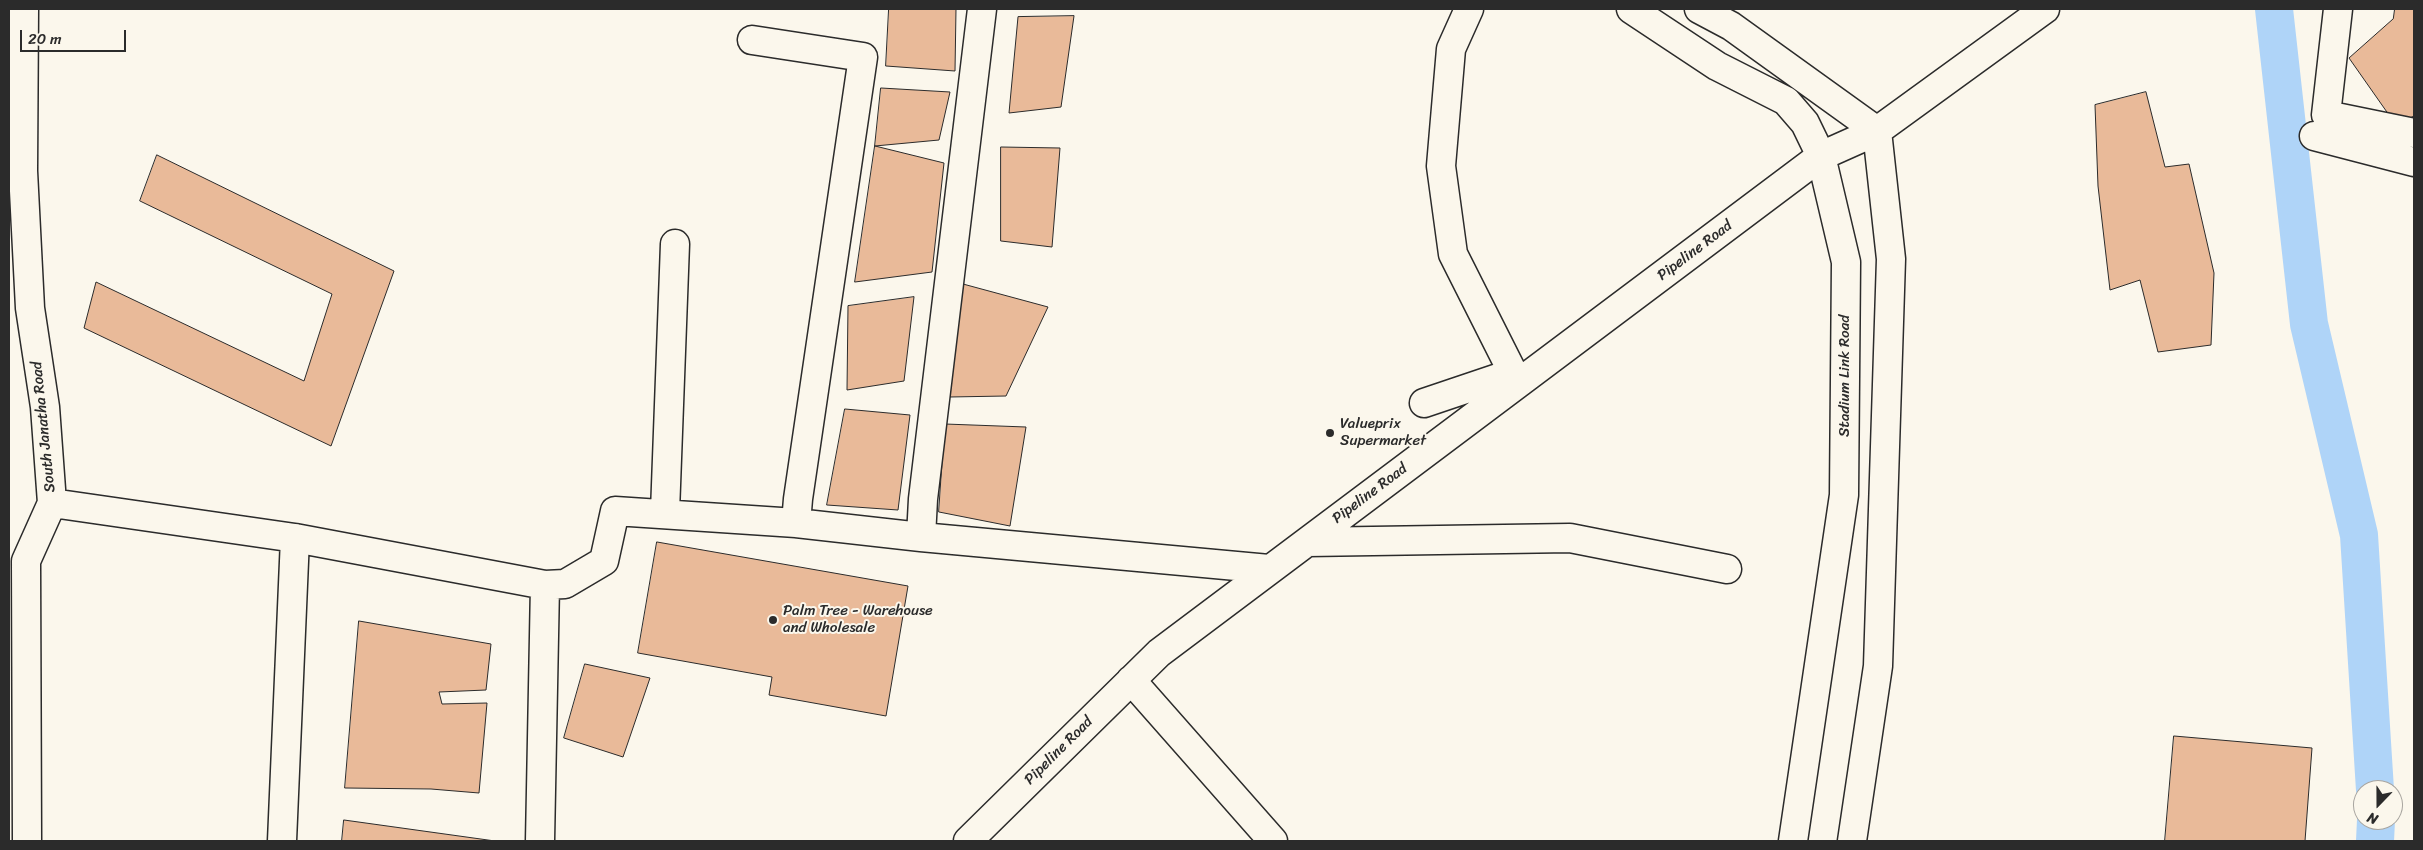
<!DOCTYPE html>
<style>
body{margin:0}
#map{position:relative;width:2423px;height:850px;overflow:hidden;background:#fbf7ec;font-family:Sriracha,sans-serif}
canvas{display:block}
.frame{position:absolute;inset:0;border:10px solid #2b2b2b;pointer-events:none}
.north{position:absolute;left:2353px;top:780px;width:50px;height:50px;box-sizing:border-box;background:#fbf7ec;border:1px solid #a8a59f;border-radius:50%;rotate:202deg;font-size:14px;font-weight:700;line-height:20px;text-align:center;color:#2b2b2b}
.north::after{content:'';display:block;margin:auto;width:18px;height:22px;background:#2b2b2b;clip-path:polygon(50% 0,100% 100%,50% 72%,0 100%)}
.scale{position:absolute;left:20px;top:30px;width:106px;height:22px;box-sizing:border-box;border:2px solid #2b2b2b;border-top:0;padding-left:6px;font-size:15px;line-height:18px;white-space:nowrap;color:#2b2b2b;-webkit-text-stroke:4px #fbf7ec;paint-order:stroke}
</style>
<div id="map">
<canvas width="2423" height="850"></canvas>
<div class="frame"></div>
<div class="north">N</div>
<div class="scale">20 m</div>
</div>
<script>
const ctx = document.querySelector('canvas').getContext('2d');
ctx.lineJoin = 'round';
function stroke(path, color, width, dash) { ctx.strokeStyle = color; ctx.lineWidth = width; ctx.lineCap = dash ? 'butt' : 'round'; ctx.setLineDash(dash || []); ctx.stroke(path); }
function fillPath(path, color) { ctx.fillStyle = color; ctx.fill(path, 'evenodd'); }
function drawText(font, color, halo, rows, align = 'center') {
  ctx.font = font + ' Sriracha,sans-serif'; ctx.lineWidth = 4; ctx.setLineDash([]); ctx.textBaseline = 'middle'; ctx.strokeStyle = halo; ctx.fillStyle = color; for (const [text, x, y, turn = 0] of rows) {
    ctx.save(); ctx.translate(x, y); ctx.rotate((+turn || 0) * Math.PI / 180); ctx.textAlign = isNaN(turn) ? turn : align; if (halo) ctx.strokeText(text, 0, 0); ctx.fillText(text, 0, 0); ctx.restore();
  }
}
stroke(new Path2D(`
 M2274 9 2309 324 2359 535 2375 790
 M2375 841 2376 820`), '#afd4f8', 38);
const building = new Path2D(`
 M889 9H956L955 71 886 66Z
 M2395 9H2414V116L2396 125 2349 58 2393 19Z
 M1074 16 1061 107 1009 113 1018 17Z
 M881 88 950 92 939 140 875 146Z
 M2146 92 2165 167 2189 164 2214 273 2211 345 2158 352 2140 280 2110 290 2098 186 2095 105Z
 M875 146 944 163 932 272 855 282Z
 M1001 147 1060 148 1052 247 1001 241Z
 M157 155 394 271 331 446 84 328 96 282 304 381 332 294 140 201Z
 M963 284 1048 307 1006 396 950 397Z
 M914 297 904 381 847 390 848 306Z
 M845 409 910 415 898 510 827 505Z
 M945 424 1026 427 1010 526 939 512Z
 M657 542 908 586 886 716 769 695 772 677 638 653Z
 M359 621 491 644 486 690 439 692 442 704 487 703 479 793 431 789 345 788Z
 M585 664 650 678 623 757 564 738Z
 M2174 736 2312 748 2305 841H2165Z
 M344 820 495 841H342Z`);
fillPath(building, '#e9ba99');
stroke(building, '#2b2b2b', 1);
const minor = new Path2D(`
 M24 9 23 171 30 308 45 407 52 503 26 561 27 841
 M1469 9 1451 49 1441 166 1453 254 1518 383
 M1631 9 1717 66 1786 101 1805 123 1821 156 1846 262 1844 495 1793 841
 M1699 9 1731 26 1877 131 1891 259 1878 666 1852 841
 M2338 9 2326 115 2414 133
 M752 40 863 57 798 499 796 523
 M2314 136 2414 162
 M1424 403 1513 373
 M52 503 295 538 545 585 565 584 604 561 615 511 796 523 921 537 1269 569
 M665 512 675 244
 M921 537 923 499 982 9
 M1307 542 1570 538 1727 569
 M1131 680 1273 841
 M282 841 295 538
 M540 841 545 585
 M968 841 1159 653 1821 156 1877 131 2045 9`);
stroke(minor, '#2b2b2b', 31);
stroke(minor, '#fbf7ec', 28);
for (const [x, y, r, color] of [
 [1330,433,5,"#2b2b2b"],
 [773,620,5,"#2b2b2b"]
]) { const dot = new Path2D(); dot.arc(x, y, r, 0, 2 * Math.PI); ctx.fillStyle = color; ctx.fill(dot); stroke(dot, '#fbf7ec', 2); }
drawText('15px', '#2b2b2b', '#fbf7ec', [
 ["Pipeline Road",1695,251,-37],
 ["Stadium Link Road",1845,376,-90],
 ["South Janatha Road",44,427,-96],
 ["Pipeline Road",1370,494,-37],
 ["Pipeline Road",1059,751,-45]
]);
drawText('15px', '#2b2b2b', '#fbf7ec', [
 ["Valueprix",1340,424],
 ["Supermarket",1340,441],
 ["Palm Tree - Warehouse",783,611],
 ["and Wholesale",783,628]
], 'left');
</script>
